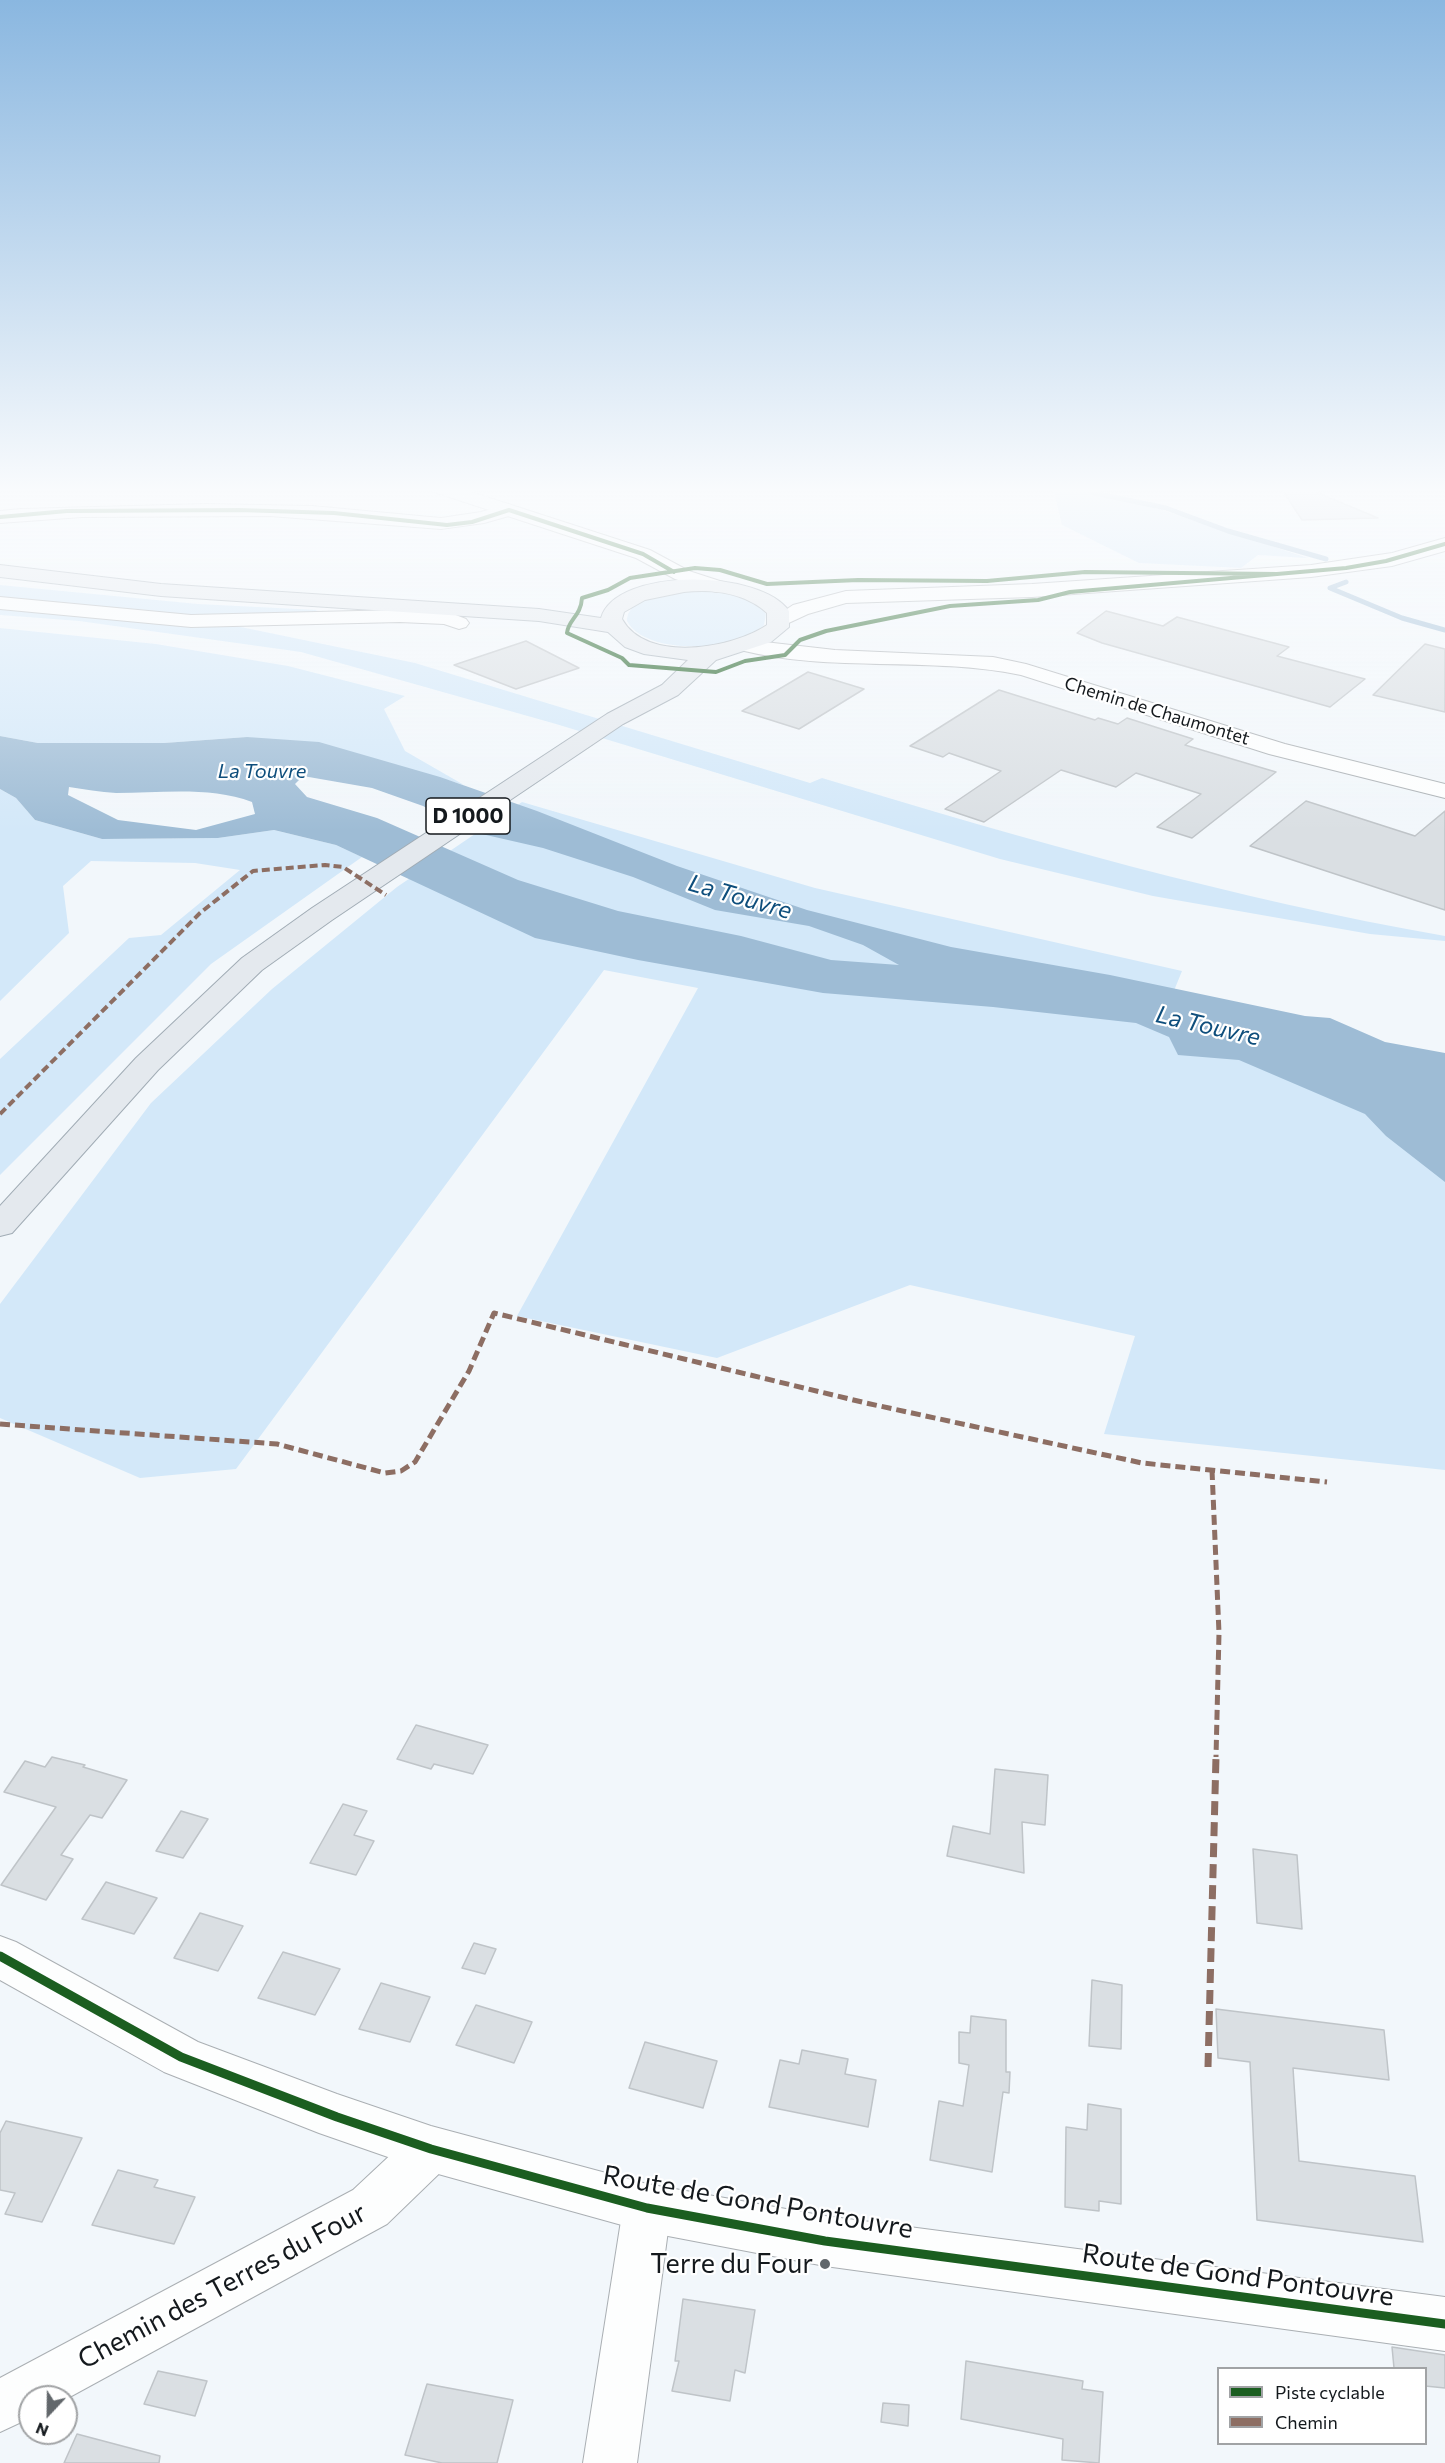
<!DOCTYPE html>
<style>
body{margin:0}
#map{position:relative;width:1445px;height:2463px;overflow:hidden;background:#f2f7fb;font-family:Commissioner,sans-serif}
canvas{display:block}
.legend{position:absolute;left:1217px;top:2367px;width:210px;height:78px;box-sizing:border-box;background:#fff;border:2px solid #a1a3a5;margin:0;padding:8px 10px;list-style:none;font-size:18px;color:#14191d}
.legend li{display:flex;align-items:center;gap:12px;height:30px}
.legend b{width:30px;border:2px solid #a1a3a5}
.north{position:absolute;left:18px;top:2385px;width:60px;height:60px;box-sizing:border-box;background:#fff;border:2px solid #a1a3a5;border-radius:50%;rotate:202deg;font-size:16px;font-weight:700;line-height:24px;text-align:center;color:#14191d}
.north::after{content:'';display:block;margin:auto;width:21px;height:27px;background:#62676b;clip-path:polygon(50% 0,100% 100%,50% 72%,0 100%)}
</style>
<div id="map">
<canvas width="1445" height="2463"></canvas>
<ul class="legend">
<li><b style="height:8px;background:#1b5e20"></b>Piste cyclable</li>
<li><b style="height:8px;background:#8d6e63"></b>Chemin</li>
</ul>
<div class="north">N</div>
</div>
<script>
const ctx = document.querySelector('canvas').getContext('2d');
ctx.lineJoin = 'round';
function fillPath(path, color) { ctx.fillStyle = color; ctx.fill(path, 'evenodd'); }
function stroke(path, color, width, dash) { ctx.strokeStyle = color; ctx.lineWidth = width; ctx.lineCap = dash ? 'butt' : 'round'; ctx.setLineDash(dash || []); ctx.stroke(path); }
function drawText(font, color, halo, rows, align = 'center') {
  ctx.font = font + ' Commissioner,sans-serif'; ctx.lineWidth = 4.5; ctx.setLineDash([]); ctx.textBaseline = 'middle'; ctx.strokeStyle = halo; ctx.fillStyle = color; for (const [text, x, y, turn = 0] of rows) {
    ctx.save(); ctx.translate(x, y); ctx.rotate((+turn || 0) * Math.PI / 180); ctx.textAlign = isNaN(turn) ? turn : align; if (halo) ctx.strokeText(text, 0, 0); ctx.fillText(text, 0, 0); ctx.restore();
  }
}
fillPath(new Path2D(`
 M1053 488H1080L1162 510 1308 558 1258 555 1241 568 1139 563 1062 525Z
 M0 585 198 604 318 610 307 614 196 618 0 600Z
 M702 590C723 593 753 594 766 614L764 625C740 651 646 657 627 621 628 592 681 592 702 590Z
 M0 608 196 626H236L415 663 810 783 822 778C1027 840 1234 899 1445 936V941L1370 934 1153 896 1000 859 556 724 301 652 79 621 0 615Z
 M0 628 156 644 288 666 405 696 384 709 405 751 464 785 412 770 247 737 164 743H38L0 736Z
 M0 789 16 798 35 820 102 839 218 838 274 830 336 845 362 857 211 964 0 1175V1059L129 938 161 935 240 870 195 863 91 861 63 886 69 933 0 1001Z
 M522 802 815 888 1182 971 1171 998 1445 1132V1470L1104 1434 1135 1336 910 1285 717 1358 517 1316 698 988 604 970 236 1469 140 1478 0 1418V1304L151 1103 272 989 397 887Z`), '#d3e8f9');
fillPath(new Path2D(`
 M0 736 38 743H164L247 737 319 742 440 777 537 811 677 866 807 910 951 947 1110 975 1305 1016 1330 1018 1385 1042 1445 1053V1182L1386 1136 1365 1114 1239 1060 1178 1055 1169 1037 1136 1023 993 1007 823 993 638 960 535 938 336 845 274 830 218 838 102 839 35 820 16 798 0 789ZM303 776 372 788 423 806 473 832 543 848 633 877 715 910 809 926 863 945 899 965 831 960 741 936 618 911 518 880 377 818 307 797 295 784ZM69 787C84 789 100 792 116 793 160 793 210 786 252 802L255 814 196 830 118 820 68 795Z`), '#9ebcd5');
stroke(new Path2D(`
 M1086 488 1094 493 1166 508 1228 531 1326 559
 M1346 582 1330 588 1402 618 1445 630`), '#9ebcd5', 5);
const building = new Path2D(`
 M1281 488H1306L1378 518 1302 520Z
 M1106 611 1163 626 1177 617 1289 647 1277 656 1365 679 1330 707 1102 643 1077 633Z
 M526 641 579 668 516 689 454 665Z
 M1425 644 1445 649V712L1373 695Z
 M808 672 864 689 799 729 742 711Z
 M999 690 1095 720 1098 718 1118 724 1127 718 1193 739 1185 745 1276 772 1192 838 1157 827 1201 794 1136 773 1116 787 1061 770 984 822 945 809 1001 771 949 753 943 757 910 746Z
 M1306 801 1415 836 1445 811V910L1250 846Z
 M416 1725 488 1745 473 1774 434 1764 431 1769 397 1759Z
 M52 1757 85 1765 83 1767 127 1780 102 1818 90 1815 61 1855 73 1859 46 1900 1 1885 56 1807 4 1792 25 1761 45 1767Z
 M995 1769 1048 1775 1045 1825 1022 1822 1024 1873 947 1856 953 1826 990 1834Z
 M343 1804 367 1811 354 1835 374 1841 356 1875 310 1863Z
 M181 1811 208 1819 183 1858 156 1851Z
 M1253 1849 1297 1855 1302 1929 1257 1923Z
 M106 1882 157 1898 134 1934 82 1919Z
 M200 1913 243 1926 218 1971 174 1958Z
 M474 1943 496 1949 485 1974 462 1968Z
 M283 1952 340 1969 315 2015 258 1998Z
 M1092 1980 1122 1985 1121 2049 1089 2046Z
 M381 1983 430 1997 410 2042 359 2029Z
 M476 2005 532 2022 514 2063 456 2045Z
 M1216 2009 1384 2030 1389 2080 1293 2068 1299 2161 1415 2176 1423 2242 1257 2220 1250 2062 1218 2058Z
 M971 2016 1006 2020V2072H1010L1009 2093 1003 2092 992 2172 930 2160 939 2101 963 2106 969 2065 959 2063V2032L970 2033Z
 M645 2042 717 2061 703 2108 629 2088Z
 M802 2050 848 2059 845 2074 876 2080 868 2127 769 2107 780 2060 799 2064Z
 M1088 2104 1121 2109V2204L1099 2201V2211L1065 2207 1066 2127 1087 2130Z
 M6 2121 82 2138 42 2222 5 2214 15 2193 0 2190V2133Z
 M118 2170 158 2180 154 2187 195 2197 174 2244 92 2225Z
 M683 2299 755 2310 745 2373 735 2370 730 2401 672 2391 679 2361H675Z
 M1392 2347 1445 2355V2388L1425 2386V2368H1394Z
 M966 2361 1083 2381 1082 2389 1103 2392 1099 2463 1062 2460 1063 2439 961 2419Z
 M158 2371 207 2381 195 2416 144 2404Z
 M427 2384 513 2400 497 2463H442L405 2455Z
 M883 2403 909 2405 908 2426 881 2422Z
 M77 2434 160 2456 159 2463H64Z`);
fillPath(building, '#dadfe3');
stroke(building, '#bfc4c8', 1.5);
const minor = new Path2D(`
 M206 504 312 506 441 518 481 512 509 504 518 510 516 514 484 523 441 529 270 516 82 517 0 523V511L21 509Z
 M0 597 191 615 400 610 448 612 466 619 469 623 466 627 459 629 444 624 400 622 191 627 0 609Z
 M747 640 835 650 993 657 1026 664 1285 744 1445 784V798L1269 754 1021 675C930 656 831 673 740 650L736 646 740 642Z
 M431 2127 448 2133 455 2149 448 2165 387 2224 66 2399 30 2397V2418L0 2432V2378L353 2190 414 2133Z
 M647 2185 664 2191 671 2208 637 2463H583L623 2208 630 2191Z`);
const tertiary = new Path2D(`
 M432 488H459L650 550 689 571 723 582 726 586 723 590 716 592 675 579 636 558 434 492Z
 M0 1936 16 1942 198 2042 337 2094 431 2126 647 2184 825 2216 1445 2297V2351L825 2266 647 2232 431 2172 319 2133 164 2072 0 1980Z`);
const secondary = new Path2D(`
 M1445 538V551L1392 566 1311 577 1032 597 846 603 808 614 780 627 772 626 769 621 793 605 846 591 1032 584 1311 565 1392 553Z`);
const primary = new Path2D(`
 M0 565 161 584 539 609 601 618C616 567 760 569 789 611V627L771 642 716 660 678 695 623 724 332 920 262 970 158 1070 12 1233 0 1236V1206L136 1058 242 958 312 908 607 714 662 685 688 660 644 654 625 647 608 632 539 621 161 596 0 577ZM684 592C713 589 745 593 767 613V625C733 648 647 664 622 619L624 612 645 600Z`);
stroke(minor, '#aaafb3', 2);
stroke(tertiary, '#aaafb3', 2);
stroke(secondary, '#aaafb3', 2);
stroke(primary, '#a1acb5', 2);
fillPath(minor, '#fdfefe');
fillPath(tertiary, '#fdfefe');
fillPath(secondary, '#fdfefe');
fillPath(primary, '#e4e9ee');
stroke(new Path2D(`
 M0 1114 200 913 253 871 325 865 343 867 386 895`), '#8d6e63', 4, [8, 4]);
stroke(new Path2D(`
 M0 1424 277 1444 385 1473 401 1471 415 1462 469 1371 494 1313 866 1403 1142 1463 1327 1482
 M1212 1470 1219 1633 1216 1757`), '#8d6e63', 5, [10, 5]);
stroke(new Path2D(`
 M1208 2067 1216 1756`), '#8d6e63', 7, [14, 7]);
stroke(new Path2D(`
 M0 517 67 511 239 510 334 513 447 525 472 522 509 510 643 554 674 572
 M1278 574 1085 572 987 581 858 580 767 584 720 570 695 568 630 578 608 590 582 598C581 616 568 620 567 633L622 658 629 665 716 672 745 661 785 655 800 640 826 631 950 606 1038 600 1070 592 1346 568 1386 561 1445 544`), '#1b5e20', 4);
stroke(new Path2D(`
 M0 1956 181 2057 337 2117 431 2149 647 2208 825 2241 1445 2324`), '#1b5e20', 9);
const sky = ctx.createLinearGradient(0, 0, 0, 832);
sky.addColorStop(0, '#8ab7e0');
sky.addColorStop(0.59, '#f9fbfd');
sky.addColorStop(1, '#f9fbfd00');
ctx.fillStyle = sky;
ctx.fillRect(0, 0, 1445, 832);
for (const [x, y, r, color] of [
 [825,2264,6,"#62676b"]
]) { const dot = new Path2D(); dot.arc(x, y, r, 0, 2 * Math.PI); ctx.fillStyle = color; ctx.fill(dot); stroke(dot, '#fff', 2); }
drawText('18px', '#14191d', '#fff', [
 ["Chemin de Chaumontet",1157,711,17]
]);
drawText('italic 20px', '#0e4e7c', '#fff', [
 ["La Touvre",262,771]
]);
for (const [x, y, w] of [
 [468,816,84]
]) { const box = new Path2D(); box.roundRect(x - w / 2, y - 18, w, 36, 4.5); ctx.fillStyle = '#fff'; ctx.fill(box); stroke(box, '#14191d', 1.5); }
drawText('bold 21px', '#14191d', null, [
 ["D 1000",468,816]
]);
drawText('italic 24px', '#0e4e7c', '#fff', [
 ["La Touvre",740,897,16],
 ["La Touvre",1208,1026,13]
]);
drawText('27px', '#14191d', '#fff', [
 ["Route de Gond Pontouvre",758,2202,10],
 ["Route de Gond Pontouvre",1238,2275,8],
 ["Chemin des Terres du Four",222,2286,-28]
]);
drawText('27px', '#14191d', '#fff', [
 ["Terre du Four",813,2264]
], 'right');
</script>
